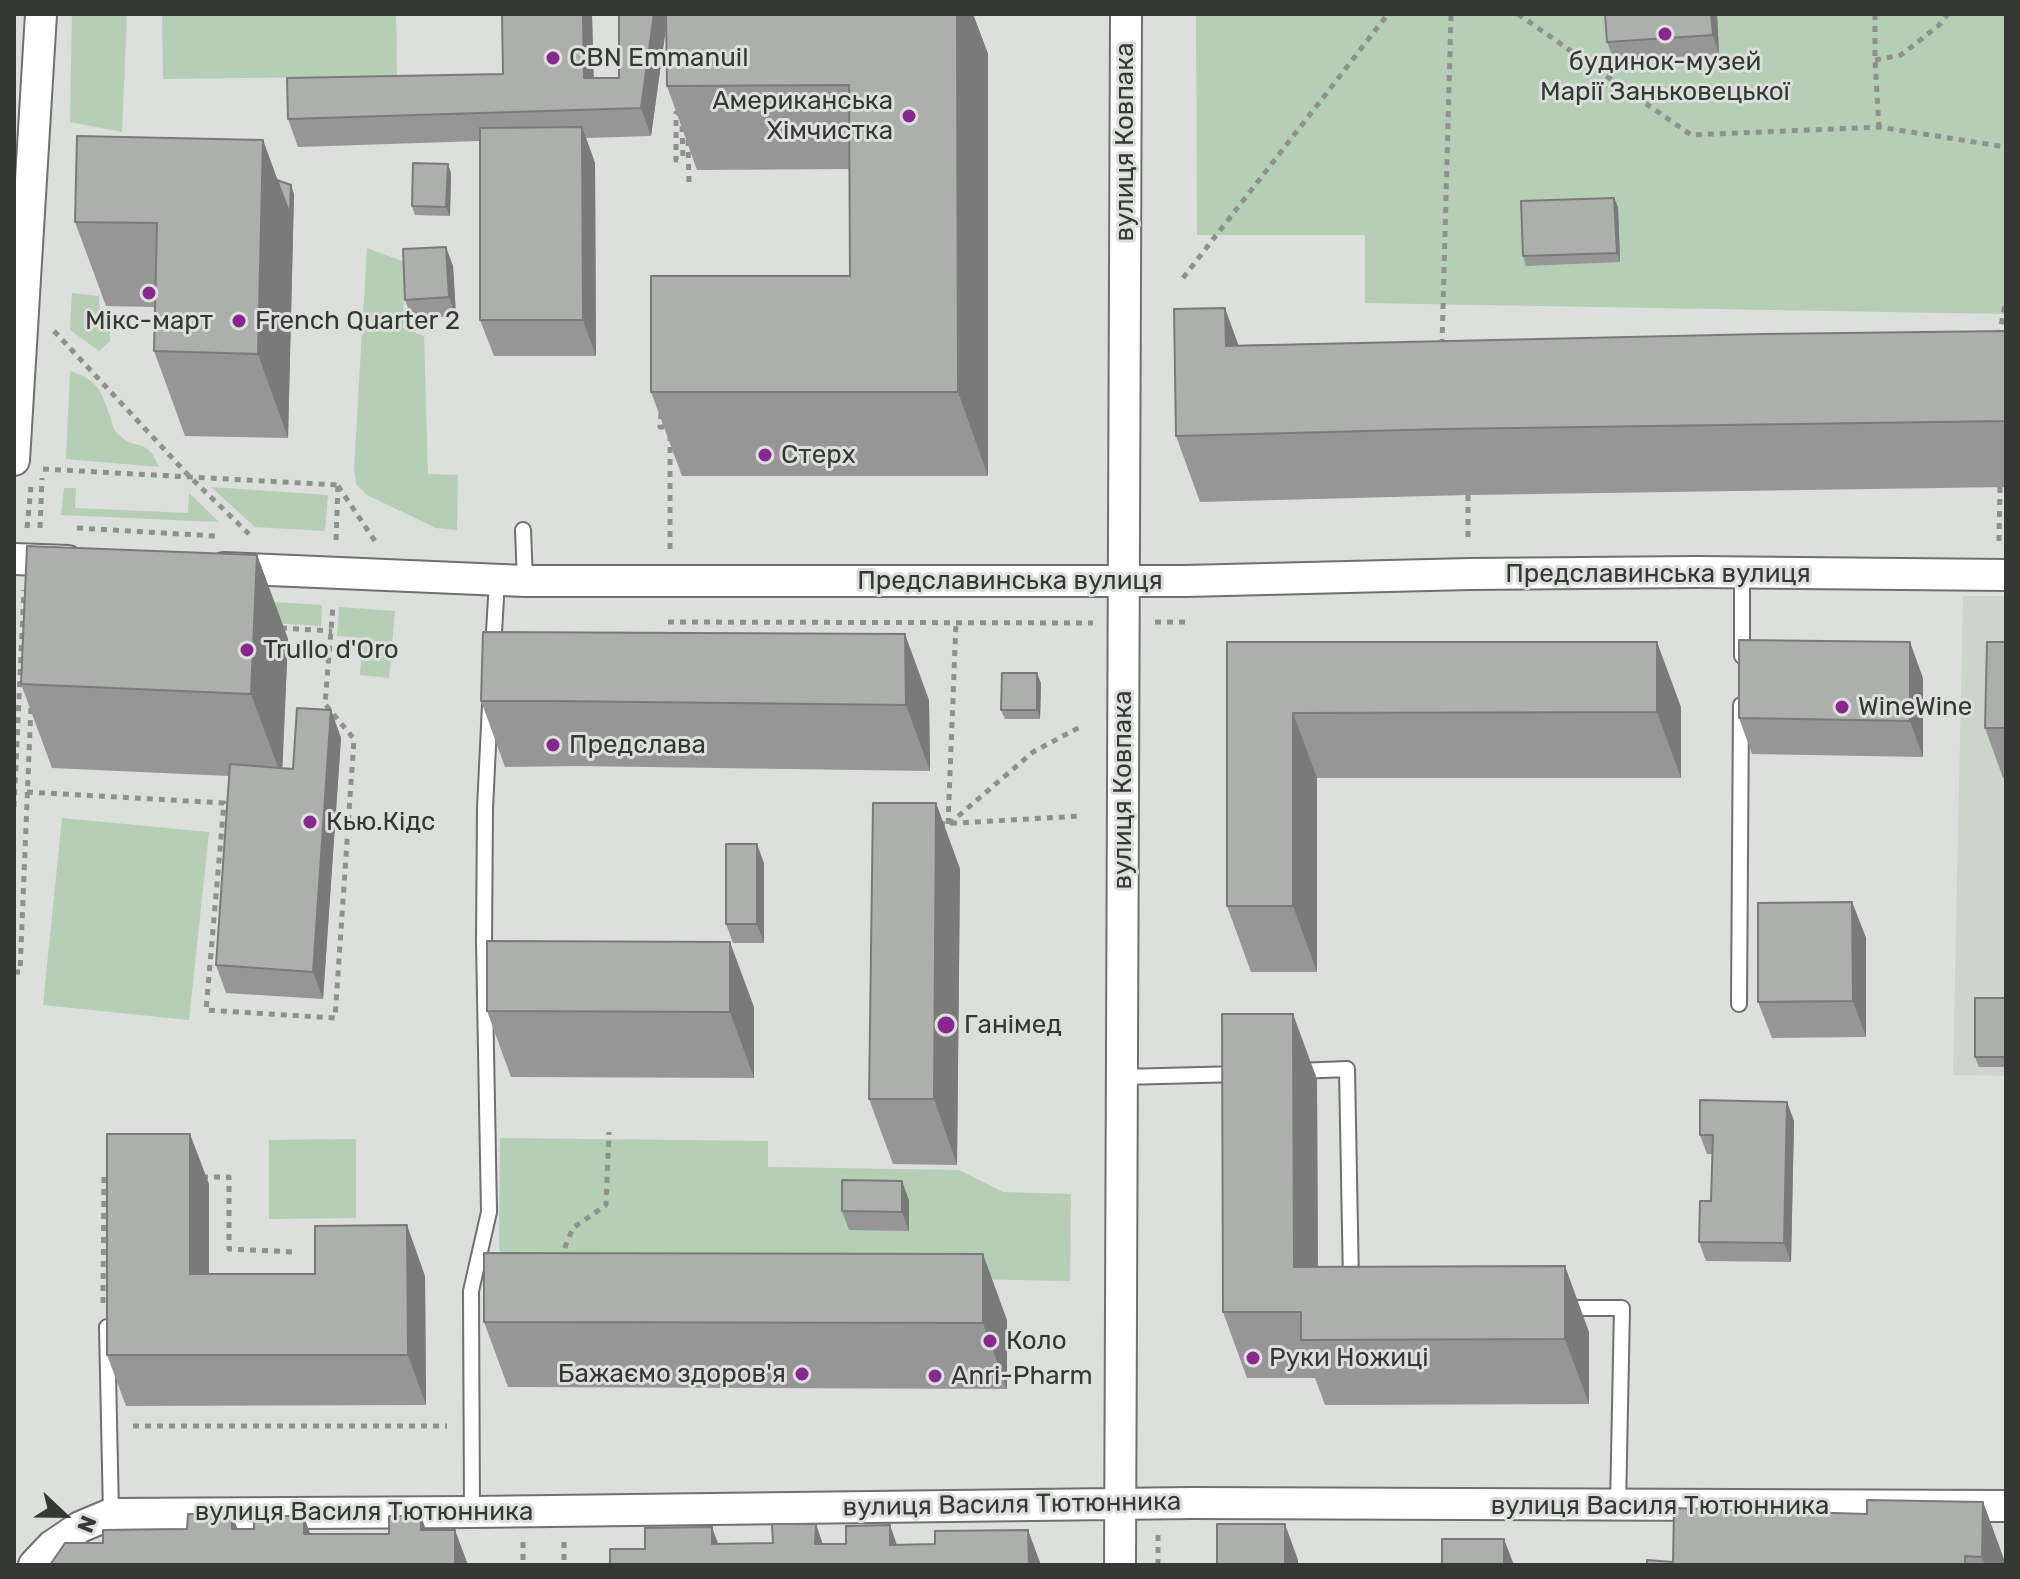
<!DOCTYPE html>
<meta charset="utf-8">
<style>
body{margin:0}
#map{position:relative;width:2020px;height:1579px;overflow:hidden;background:#dcdfdc;font-family:Rubik,sans-serif}
canvas{display:block}
.frame{position:absolute;inset:0;border:16px solid #363836;pointer-events:none}
.north{position:absolute;left:24px;top:1475px;width:80px;height:80px;-webkit-text-stroke:6px #dcdfdc;paint-order:stroke;rotate:112deg;font-size:22px;font-weight:700;line-height:32px;text-align:center;color:#363836}
.north::after{content:'';display:block;margin:auto;width:28px;height:36px;background:#363836;clip-path:polygon(50% 0,100% 100%,50% 72%,0 100%)}
</style>
<div id="map">
<canvas width="2020" height="1579"></canvas>
<div class="frame"></div>
<div class="north">N</div>
</div>
<script>
const ctx = document.querySelector('canvas').getContext('2d');
ctx.lineJoin = 'round';
function fillPath(path, color) { ctx.fillStyle = color; ctx.fill(path, 'evenodd'); }
function stroke(path, color, width, dash) { ctx.strokeStyle = color; ctx.lineWidth = width; ctx.lineCap = dash ? 'butt' : 'round'; ctx.setLineDash(dash || []); ctx.stroke(path); }
function drawText(font, color, halo, rows, align = 'center') {
  ctx.font = font + ' Rubik,sans-serif'; ctx.lineWidth = 6; ctx.setLineDash([]); ctx.textBaseline = 'middle'; ctx.strokeStyle = halo; ctx.fillStyle = color; for (const [text, x, y, turn = 0] of rows) {
    ctx.save(); ctx.translate(x, y); ctx.rotate((+turn || 0) * Math.PI / 180); ctx.textAlign = isNaN(turn) ? turn : align; if (halo) ctx.strokeText(text, 0, 0); ctx.fillText(text, 0, 0); ctx.restore();
  }
}
fillPath(new Path2D(`
 M1963 596H2006V1076L1953 1075Z`), '#ccd4cc');
fillPath(new Path2D(`
 M72 14H127L122 132 70 122Z
 M162 14H396L397 76 163 79Z
 M1196 14H2006V314L1365 303V235H1197Z
 M367 248 405 262 403 328 424 336 428 474 458 475 457 530 436 528 367 495 356 484 354 468Z
 M72 293 99 296 100 319 110 327V341L99 351 70 330Z
 M70 371C99 381 100 389 110 416 112 422 113 429 117 433 136 453 146 435 159 467L66 459Z
 M211 487 328 495 325 531 255 527Z
 M64 488H76L75 508 188 513 189 493 219 522 61 515Z
 M225 599 322 605 321 626 224 620Z
 M339 607 395 611 389 678 360 675 363 638 337 636Z
 M62 818 209 832 189 1020 43 1005Z
 M500 1138 768 1141V1167L959 1170 1003 1192 1071 1194 1070 1281 513 1270 499 1249Z
 M356 1139V1218L269 1219V1140Z`), '#b6cdb6');
const service = new Path2D(`
 M523 530 525 581
 M493 649 497 581
 M1742 656V573
 M1739 1004 1741 705
 M1298 1071 1347 1069 1351 1283
 M1121 1077 1241 1074
 M1561 1308H1622L1618 1506
 M107 1327 111 1514
 M472 1512 471 1291 489 1212 484 942 485 808 490 705`);
const minor = new Path2D(`
 M14 460 41 14
 M14 559 68 561
 M224 568 525 581H1185L1470 574 1696 572 2006 575
 M34 1565 52 1546 80 1527 111 1514 472 1512 1192 1503 2006 1506
 M1120 1565 1126 14`);
stroke(service, '#6e716e', 18);
stroke(minor, '#6e716e', 34);
stroke(new Path2D(`
 M1518 14 1691 135 1879 127 2006 147
 M1875 14V60L1879 127
 M1875 60 1901 55 1938 26 1948 14
 M682 126 683 160
 M1183 278 1388 14
 M54 331 190 477 249 534
 M1999 336 2006 300
 M1442 345 1451 14
 M661 413 660 427H668
 M670 435V549
 M43 469 338 485
 M338 486 375 541
 M1468 495V541
 M27 528 31 487
 M40 528 42 478
 M77 528 215 536
 M336 540 338 485
 M1999 541 2000 486
 M668 622 1093 623
 M1155 622H1186
 M281 628 332 631
 M27 792 224 803 206 1010 335 1018 354 739 325 704 333 606
 M14 807 24 590
 M939 824 1081 816
 M948 824 956 623
 M949 824 1033 752 1080 727
 M14 972H20L31 706
 M202 1177H229V1249L294 1252
 M560 1259 573 1228 606 1205 609 1132
 M103 1303 104 1177H112
 M133 1426H447
 M523 1542V1565
 M564 1542V1565
 M1158 1565V1535`), '#8e918e', 5, [6, 6]);
stroke(service, '#fff', 14);
stroke(minor, '#fff', 30);
stroke(new Path2D(`
 M681 113H676V160H683
 M688 140 689 186`), '#8e918e', 5, [6, 6]);
fillPath(new Path2D(`
 M502 14H592L594 78H619V14H973L988 54V476H682L651 392 850 276V169L697 170 667 86 666 25 651 136 586 138 595 163 596 356H494L480 320V141L298 147 288 119 503 74Z
 M1605 14H1717L1719 54 1614 61 1607 42Z
 M263 140 277 180 294 194 288 438 185 436 154 351 155 307 106 306 75 222Z
 M451 173 450 216 415 215 412 206Z
 M1614 198 1618 207 1620 262 1526 266 1523 256Z
 M453 266 456 316 412 319 405 300Z
 M2006 331V487L1468 495 1200 502 1176 436 1238 345Z
 M257 555 288 639 282 768 293 769 331 710 341 738 323 999 226 993 216 965 229 776 52 768 21 684Z
 M1227 642 1681 707V778H1317V972H1251L1227 906Z
 M2006 642V778H2003L1985 728Z
 M1923 678V757L1752 754 1739 718Z
 M1041 683 1040 719H1005L1001 710Z
 M929 700 930 771 577 766 505 767 481 701Z
 M936 803 960 869 957 1165 893 1164 869 1099Z
 M764 863V943H733L726 924Z
 M1852 902 1866 938V1037L1772 1038 1758 1002Z
 M2006 998V1067H1979L1975 1057Z
 M754 1007V1078L511 1077 487 1011Z
 M1317 1079 1318 1267 1589 1332V1404L1325 1405 1315 1378H1247L1223 1312Z
 M1787 1102 1794 1121 1791 1262 1706 1261 1699 1242 1711 1201 1712 1154H1707L1700 1135Z
 M209 1184V1274L425 1276 426 1405 126 1406 107 1355Z
 M909 1200V1231L849 1230 842 1211Z
 M1007 1320V1389L508 1387 484 1322Z
 M1983 1502 2006 1565H1647L1673 1562 1867 1514Z`), '#959695');
fillPath(new Path2D(`
 M583 14H592L594 106 584 78Z
 M654 14H668L651 136 641 108Z
 M957 14H973L988 54V476L958 392Z
 M1711 14H1717L1719 54 1713 35Z
 M582 127 595 163 596 356 583 320Z
 M263 140 290 214 291 185 294 194 288 438 258 354Z
 M448 164 451 173 450 216 446 207Z
 M1614 198 1618 207 1620 262 1617 253Z
 M446 247 453 266 456 316 449 297Z
 M1225 308 1249 374 1226 346Z
 M257 555 288 639 282 778 251 694Z
 M905 634 929 700 930 771 906 705Z
 M1657 642 1681 707V778L1657 712Z
 M1910 642 1923 678V757L1910 721Z
 M1037 673 1041 683 1040 719 1037 710Z
 M331 710 341 738 323 999 313 972Z
 M1293 713 1317 778V972L1293 906Z
 M936 803 960 869 957 1165 934 1099Z
 M757 844 764 863V943L757 924Z
 M1852 902 1866 938V1037L1853 1001Z
 M730 942 754 1007V1078L730 1012Z
 M1293 1014 1317 1079 1318 1333 1294 1267Z
 M1787 1102 1794 1121 1791 1262 1784 1243Z
 M190 1134 209 1184V1324L190 1274Z
 M902 1181 909 1200V1231L902 1212Z
 M407 1225 425 1276 426 1405 408 1355Z
 M983 1254 1007 1320V1389L983 1323Z
 M1565 1266 1589 1332V1404L1565 1339Z
 M1983 1502 2006 1565H1985L1982 1557Z
 M232 1514 251 1565 232 1529Z
 M304 1516 321 1565 304 1534Z
 M421 1516 439 1565 421 1530Z
 M816 1524 830 1565 815 1544Z
 M1285 1524 1298 1560V1565H1285Z
 M890 1525 904 1565 890 1545Z
 M712 1527 726 1565 712 1544Z
 M455 1530 468 1565H455Z
 M1028 1530 1041 1565H1029Z
 M1504 1539 1514 1565H1504Z`), '#797a79');
const building = new Path2D(`
 M502 14H583L584 78H619V14H654L641 108 288 119 287 78 503 74Z
 M666 14H957L958 392H651V276H850L849 85 667 86Z
 M1605 14H1711L1713 35 1607 42Z
 M582 127 583 320H480V128Z
 M77 136 263 140 258 354 154 351 157 223 75 222Z
 M413 163 448 164 446 207 412 206Z
 M277 180 291 185 290 214Z
 M1614 198 1617 253 1523 256 1521 201Z
 M446 247 449 297 405 300 403 249Z
 M1225 308 1226 346 1763 334 2006 331V421L1444 429 1176 436 1174 309Z
 M27 546 257 555 251 694 21 684Z
 M483 632 905 634 906 705 553 701H481Z
 M1739 640 1910 642V721L1739 718Z
 M1227 642H1657V712L1293 713V906H1227Z
 M1987 642H2006V728H1985Z
 M1002 673H1037V710H1001Z
 M297 708 331 710 313 972 216 965 230 764 293 769Z
 M873 803H936L934 1099H869Z
 M726 844H757V924H726Z
 M1852 902 1853 1001 1758 1002V903Z
 M487 941 730 942V1012L487 1011Z
 M1975 998H2006V1057H1975Z
 M1222 1014H1293L1294 1267 1565 1266V1339L1301 1340V1312H1223Z
 M1700 1100 1787 1102 1784 1243 1699 1242 1700 1201H1711L1713 1135H1700Z
 M107 1134H190V1274H315V1226L407 1225 408 1355H107Z
 M842 1180 902 1181V1212L842 1211Z
 M484 1253 983 1254V1323L484 1322Z
 M1867 1500 1983 1502 1982 1557 1965 1556V1565H1647V1560L1673 1562 1674 1508 1867 1514Z
 M188 1514H232V1529H254V1516H304V1534H389V1516H421V1530H455V1565H50L65 1543H103V1530L187 1529Z
 M772 1524H816L815 1544H846V1526L890 1525V1545L935 1544V1531L1028 1530 1029 1565H610V1549H645V1528L712 1527V1544L773 1543Z
 M1217 1524H1285V1565H1217Z
 M1442 1539H1504V1565H1442Z`);
fillPath(building, '#adafad');
stroke(building, '#797a79', 2);
for (const [x, y, r, color] of [
 [1665,34,8,"#892791"],
 [553,58,8,"#892791"],
 [909,116,8,"#892791"],
 [149,293,8,"#892791"],
 [239,321,8,"#892791"],
 [765,455,8,"#892791"],
 [247,650,8,"#892791"],
 [1842,707,8,"#892791"],
 [553,745,8,"#892791"],
 [310,822,8,"#892791"],
 [946,1025,10,"#892791"],
 [990,1341,8,"#892791"],
 [1253,1358,8,"#892791"],
 [802,1374,8,"#892791"],
 [935,1376,8,"#892791"]
]) { const dot = new Path2D(); dot.arc(x, y, r, 0, 2 * Math.PI); ctx.fillStyle = color; ctx.fill(dot); stroke(dot, '#dcdfdc', 3); }
drawText('26px', '#363836', '#dcdfdc', [
 ["CBN Emmanuil",569,58],
 ["будинок-музей",1665,62,"center"],
 ["Марії Заньковецької",1665,92,"center"],
 ["Американська",893,101,"right"],
 ["Хiмчистка",893,131,"right"],
 ["Мікс-март",149,321,"center"],
 ["French Quarter 2",255,321],
 ["Стерх",781,455],
 ["Trullo d'Oro",263,650],
 ["WineWine",1858,707],
 ["Предслава",569,745],
 ["Кью.Кідс",326,822],
 ["Ганімед",964,1025],
 ["Коло",1006,1341],
 ["Руки Ножиці",1269,1358],
 ["Бажаємо здоров'я",786,1374,"right"],
 ["Anri-Pharm",951,1376]
], 'left');
drawText('26px', '#363836', '#dcdfdc', [
 ["вулиця Ковпака",1125,142,-90],
 ["Предславинська вулиця",1658,574],
 ["Предславинська вулиця",1010,581],
 ["вулиця Ковпака",1123,790,-90],
 ["вулиця Василя Тютюнника",1012,1505,-1],
 ["вулиця Василя Тютюнника",1660,1506],
 ["вулиця Василя Тютюнника",364,1512]
]);
</script>
